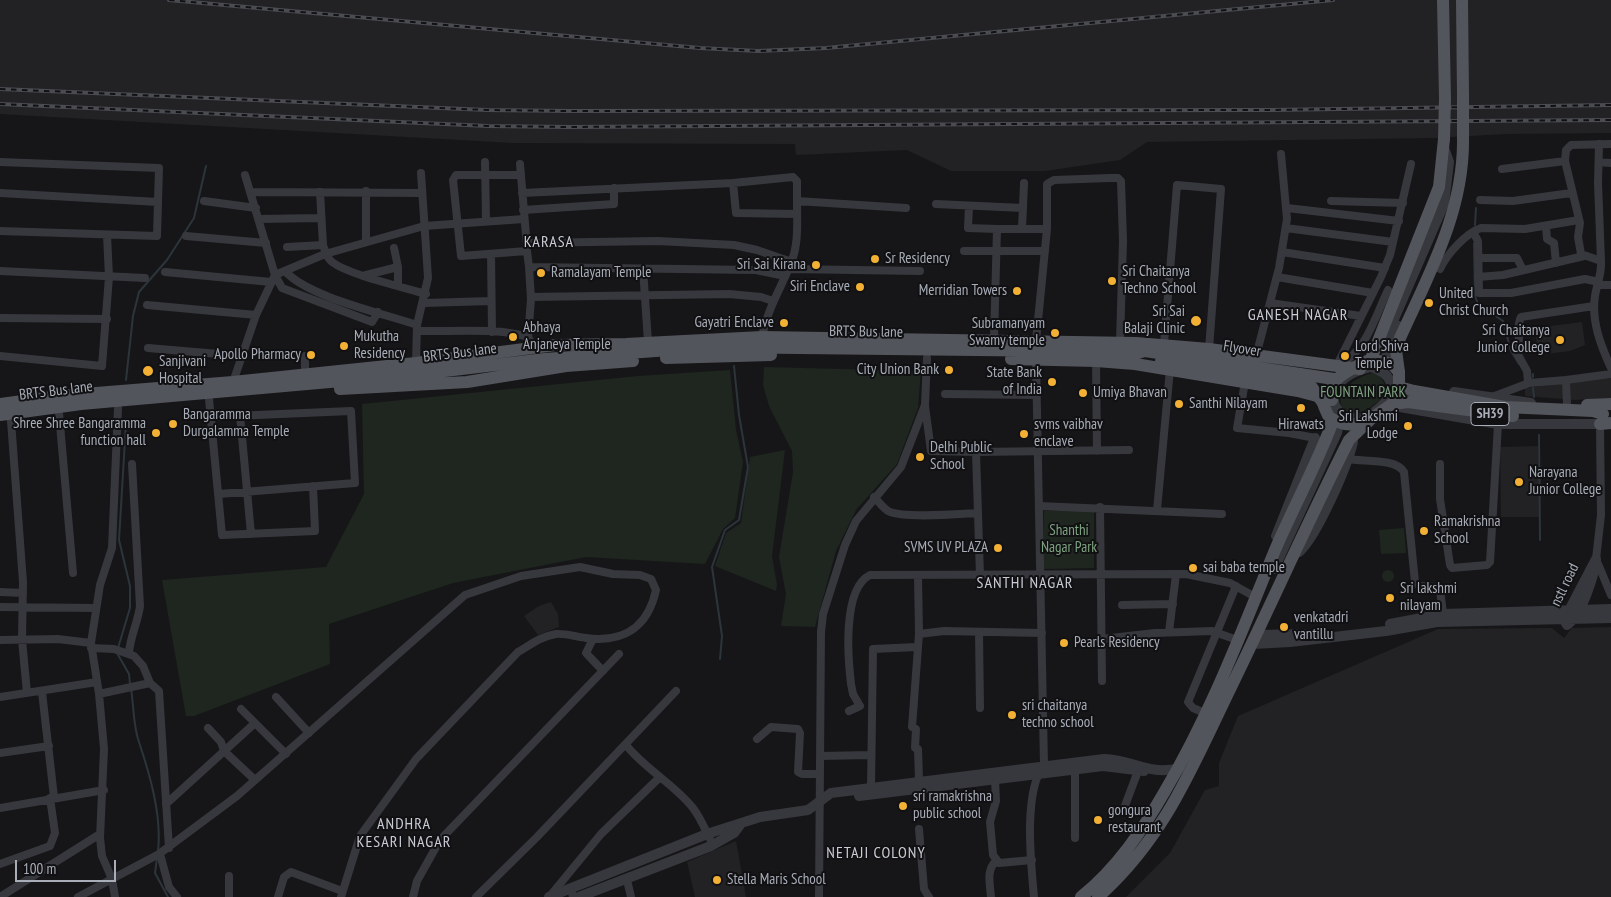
<!DOCTYPE html>
<style>
body{margin:0}
#map{position:relative;width:1611px;height:897px;overflow:hidden;background:#161618;font-family:"PT Sans Narrow",sans-serif}
canvas{display:block}
.scale{position:absolute;left:15px;top:860px;width:101px;height:22px;box-sizing:border-box;border:2px solid #a8adb8;border-top:0;padding-left:6px;font-size:15px;line-height:18px;white-space:nowrap;color:#a8adb8;-webkit-text-stroke:4px #111113;paint-order:stroke}
</style>
<div id="map">
<canvas width="1611" height="897"></canvas>
<div class="scale">100 m</div>
</div>
<script>
const ctx = document.querySelector('canvas').getContext('2d');
ctx.lineJoin = 'round';
function fillPath(path, color) { ctx.fillStyle = color; ctx.fill(path, 'evenodd'); }
function stroke(path, color, width, dash) { ctx.strokeStyle = color; ctx.lineWidth = width; ctx.lineCap = dash ? 'butt' : 'round'; ctx.setLineDash(dash || []); ctx.stroke(path); }
function drawText(font, color, halo, rows, align = 'center') {
  ctx.font = font + ' "PT Sans Narrow",sans-serif'; ctx.lineWidth = 4; ctx.setLineDash([]); ctx.textBaseline = 'middle'; ctx.strokeStyle = halo; ctx.fillStyle = color; for (const [text, x, y, turn = 0] of rows) {
    ctx.save(); ctx.translate(x, y); ctx.rotate((+turn || 0) * Math.PI / 180); ctx.textAlign = isNaN(turn) ? turn : align; if (halo) ctx.strokeText(text, 0, 0); ctx.fillText(text, 0, 0); ctx.restore();
  }
}
fillPath(new Path2D(`
 M0 0H1611V133L1506 134 1434 138 1147 142 1120 160 1045 171H951L907 150 796 155 795 144 513 143 0 114Z
 M1582 322 1585 345 1570 351 1538 355 1535 328Z
 M1611 378V398L1575 400 1525 396V388Z
 M1538 446 1539 517H1501L1500 447Z
 M551 602 558 614 559 627 538 635 524 616 539 606Z
 M1611 627V897H1126L1170 853 1205 790 1219 786V763L1238 716 1438 629 1552 628 1564 638 1572 628Z
 M736 841 746 897H695L687 862Z`), '#222225');
fillPath(new Path2D(`
 M764 367 921 371 918 408 897 464 856 510 836 551 815 627 781 626 786 594 779 557 793 472 792 451 769 406 763 385Z
 M730 370 736 430 743 462 735 518 723 529 705 564 586 557 453 583 329 624 330 664 194 716H186L162 580 326 567 364 494 362 404 638 376Z
 M1373 373C1382 376 1384 381 1386 390 1381 403 1365 412 1351 415L1341 409 1340 395C1348 384 1359 376 1373 373Z
 M785 450 772 556 777 585 776 591 715 566 726 533 741 523 750 457Z
 M1044 511H1094V568L1044 569Z
 M1404 528 1406 553 1381 554 1379 530Z
 M1382 576a6 6 0 1 1 12 0a6 6 0 1 1-12 0Z`), '#1e261f');
stroke(new Path2D(`
 M1475 225 1476 208
 M1474 243 1475 296 1478 304 1503 321 1511 351 1519 364
 M1533 377V374
 M126 380 133 316 139 292 167 260 194 218 206 166
 M1533 388 1534 397
 M1539 435 1540 540
 M118 648 130 608V586L119 540 126 423
 M117 653 129 674 130 684
 M720 659 722 636 712 567 725 530 739 520 748 467 739 415 734 366
 M131 689C134 706 133 726 139 742 150 775 162 816 158 851
 M157 858 155 873 168 897`), '#2c353c', 2);
stroke(new Path2D(`
 M1599 144 1598 183 1601 261
 M1565 161 1566 150 1571 145 1611 144
 M0 162 159 168 157 236 0 231
 M485 162 486 221
 M1599 162 1611 163
 M520 164 527 247
 M1502 169 1565 161 1580 223 1578 237 1581 254 1601 261C1602 274 1597 283 1595 296 1591 321 1601 346 1611 368
 M245 175 275 275 282 288 372 322 378 312
 M520 175H456L453 180 461 256 527 251 529 267
 M733 183 736 213 797 214
 M366 191V242
 M250 192 422 193
 M320 192 323 245C325 251 327 258 332 262 349 275 403 287 426 294
 M0 193 158 202
 M522 193 733 183 793 177 797 181V201
 M1480 200 1513 201 1571 193
 M204 201 256 208
 M1331 201 1403 203
 M936 204 1023 208
 M969 206 968 228 997 229 994 340
 M1287 208 1399 221
 M523 210 614 204V188
 M259 219 321 218
 M1546 227 1547 239 1554 243 1556 263
 M1286 228 1393 242
 M997 229H1047
 M1022 229 1024 183
 M1473 232 1478 241 1479 293H1511L1585 279 1599 282
 M186 236 266 243
 M527 243 658 241 734 245 757 250 792 262
 M287 247 323 245
 M394 248 398 267V285
 M964 251H1045
 M1282 252 1385 268
 M491 254 492 332
 M1478 258H1517L1523 270
 M643 268 648 342
 M789 269 920 271
 M1440 269C1447 254 1466 233 1481 228L1525 229 1579 220
 M0 271 145 278
 M285 271C308 297 382 313 417 325
 M165 272 271 282
 M366 275 398 267
 M1277 277 1373 293
 M1478 277 1503 275 1584 256
 M1598 285H1611
 M531 297 729 294 761 297 773 301
 M424 303 491 301
 M1270 303 1361 316
 M147 305 256 315
 M0 318 107 319
 M417 331C450 332 497 327 528 337
 M762 337C767 310 781 288 791 263 799 244 797 221 797 201L906 208
 M1036 341 1047 229V184L1054 180 1110 178H1118L1121 181 1123 241 1120 342
 M1164 344 1177 185 1221 189 1209 349
 M148 348 242 356 256 315 275 275 325 254 424 226 524 219
 M535 349 528 337 531 299 529 267 756 270 785 276
 M0 356 102 366 109 277 107 235
 M305 356V375
 M1256 356 1279 268 1287 219 1281 154
 M1096 361 1097 451
 M416 363 417 325 428 278 421 173
 M1337 365 1381 277 1390 255 1411 164
 M1337 365C1365 356 1376 314 1388 290
 M233 382 242 356
 M1245 382 1237 428 1289 433 1315 438
 M1528 383 1527 371 1517 353C1522 341 1515 328 1521 317L1594 306
 M945 394 1036 395
 M1492 397 1529 383 1566 380
 M209 399 222 535 315 531 313 486
 M1567 405 1566 380 1611 374
 M925 406 931 451 976 452
 M59 413 73 573
 M240 415 251 534
 M210 417 351 411 355 483 219 494
 M11 421 23 582 22 640 27 693
 M1600 424 1601 515 1596 559 1611 595
 M1348 459C1363 462 1396 458 1404 472L1415 582 1419 586 1435 587 1440 589 1443 614
 M1440 464V499L1450 565 1452 568 1487 565 1490 562 1498 424
 M874 497C878 501 883 508 888 511 904 519 959 514 978 513
 M1039 506 1222 514
 M1100 507 1102 681
 M1157 510 1170 369
 M918 576 919 634 912 727 916 729 915 748 918 749 919 780
 M980 576 976 452 1129 450
 M0 592 23 593
 M1122 605 1173 604
 M0 607 96 608
 M979 632 980 708
 M1169 632 1176 574
 M919 634 944 631 1042 633
 M593 639 586 653 603 671
 M1102 639 1155 633 1212 631 1240 641
 M0 640 58 639 91 643
 M91 648 114 649 134 656 143 666 150 683 159 691 169 848
 M129 653C130 637 138 622 140 606L132 464
 M42 692 54 797
 M99 694 150 683
 M0 697 97 682
 M276 697 309 733
 M241 709 286 754
 M849 711 860 706 853 694 851 684C848 659 842 589 870 575L1186 574 1230 583 1257 598
 M1207 714 1193 708 1188 702 1236 586
 M208 728 221 742 224 751 255 780
 M757 739 771 727 798 729 800 733 798 772 802 774H820
 M626 745C645 769 674 784 693 808 700 817 705 829 710 839
 M0 753 49 746
 M820 756 870 755
 M995 779 996 801 990 822 993 855 999 863 1032 860
 M871 787 873 649 917 647
 M166 804 255 723
 M0 808 104 790
 M1123 811 1138 771
 M919 829 924 889 929 897
 M1075 838V769
 M160 854 169 887 177 897
 M0 864 50 846 55 833 50 798
 M229 876V897
 M627 880 631 897
 M571 889 573 897
 M550 896 601 834 660 777
 M0 897 100 834
 M78 897 159 854 237 796 465 595 521 576 580 567 613 574 640 575 651 579 656 590C648 627 624 643 586 638 577 637 565 633 556 634 541 636 530 645 518 652L416 759 360 836 341 897
 M115 897 112 879 102 856 100 838 104 749 99 694 91 643 100 585 112 548 118 408
 M278 897 284 877 291 872 342 891
 M413 897 417 881 440 840 619 654
 M476 897 537 837 676 691
 M819 897 821 632 823 614 845 545 856 521 901 467 925 405 927 358
 M991 897C990 884 986 870 996 861
 M1034 897C1031 864 1023 791 1044 765L1036 360`), '#37383d', 8);
stroke(new Path2D(`
 M1384 342 1444 204 1449 162 1444 148
 M1371 367C1385 372 1392 377 1392 393 1349 456 1297 384 1371 367Z
 M1380 371 1399 326
 M1454 392 1531 403
 M1400 407 1498 424H1600
 M1276 536 1315 438
 M1299 552C1317 536 1347 467 1353 442
 M1596 559C1594 577 1582 614 1567 625L1564 620Z
 M1274 569 1337 433 1341 413
 M1390 624 1443 614 1611 609
 M1257 635 1309 634
 M1253 644 1290 642 1386 631 1437 622 1611 618
 M859 796 1103 766 1144 771
 M549 897 707 834 760 817 808 810 831 793 1104 759C1135 760 1148 776 1180 768
 M579 897 711 846 734 833 740 825`), '#37383d', 10);
stroke(new Path2D(`
 M1443 0 1445 99
 M1462 0 1463 95
 M666 358 771 355
 M1011 359 1096 361 1135 364 1298 391 1332 400
 M1371 359 1439 187 1444 139
 M1399 372 1396 350 1400 338C1429 274 1464 211 1463 139
 M340 389 467 382 566 366 633 361
 M0 404 59 396 233 382 416 363 555 345 626 344 762 337 1136 343 1209 349 1360 369
 M1392 404 1397 397 1399 387 1414 391 1505 407 1593 411 1603 414
 M1392 404 1408 402 1513 416
 M1587 405 1611 404
 M0 415 81 404 420 374 545 359 711 347 1065 351 1134 354 1145 351 1334 379
 M1600 424 1611 423
 M1081 897C1117 868 1142 831 1165 791 1211 713 1241 633 1275 550 1293 508 1315 468 1331 426 1331 417 1325 412 1323 403
 M1098 897C1165 838 1193 765 1231 687 1271 605 1308 521 1349 440L1370 420`), '#53555c', 12);
const rail = new Path2D(`
 M169 0 700 48 758 51 826 48 1333 0
 M0 89 487 110 570 111 1271 110 1611 105
 M0 104 488 126 569 127 1611 120`);
stroke(rail, '#4a4c52', 4);
stroke(rail, '#111113', 2, [5.5]);
stroke(new Path2D(`
 M1463 95V139
 M1444 139 1445 99
 M1161 361 1295 381 1311 386 1323 403
 M1323 403C1334 375 1345 372 1371 359L1392 364 1399 372V387
 M1331 418C1353 434 1374 417 1392 404`), '#53555c', 12);
for (const [x, y, r, color] of [
 [875,259,5,"#f2b134"],
 [816,265,5,"#f2b134"],
 [541,273,5,"#f2b134"],
 [1112,281,5,"#f2b134"],
 [860,287,5,"#f2b134"],
 [1017,291,5,"#f2b134"],
 [1429,303,5,"#f2b134"],
 [1196,321,6,"#f2b134"],
 [784,323,5,"#f2b134"],
 [1055,333,5,"#f2b134"],
 [513,337,5,"#f2b134"],
 [1560,340,5,"#f2b134"],
 [344,346,5,"#f2b134"],
 [311,355,5,"#f2b134"],
 [1345,356,5,"#f2b134"],
 [949,370,5,"#f2b134"],
 [148,371,6,"#f2b134"],
 [1052,382,5,"#f2b134"],
 [1083,393,5,"#f2b134"],
 [1179,404,5,"#f2b134"],
 [1301,408,5,"#f2b134"],
 [173,424,5,"#f2b134"],
 [1408,426,5,"#f2b134"],
 [156,433,5,"#f2b134"],
 [1024,434,5,"#f2b134"],
 [920,457,5,"#f2b134"],
 [1519,482,5,"#f2b134"],
 [1424,531,5,"#f2b134"],
 [998,548,5,"#f2b134"],
 [1193,568,5,"#f2b134"],
 [1390,598,5,"#f2b134"],
 [1284,627,5,"#f2b134"],
 [1064,643,5,"#f2b134"],
 [1012,715,5,"#f2b134"],
 [903,806,5,"#f2b134"],
 [1098,820,5,"#f2b134"],
 [717,880,5,"#f2b134"]
]) { const dot = new Path2D(); dot.arc(x, y, r, 0, 2 * Math.PI); ctx.fillStyle = color; ctx.fill(dot); stroke(dot, '#111113', 2); }
for (const [x, y, w] of [
 [1490,414,38]
]) { const box = new Path2D(); box.roundRect(x - w / 2, y - 11.5, w, 23, 4); ctx.fillStyle = '#111113'; ctx.fill(box); stroke(box, '#a8adb8', 1); }
drawText('bold 14px', '#a8adb8', null, [
 ["SH39",1490,414]
]);
drawText('15px', '#a8adb8', '#111113', [
 ["Sr Residency",885,259],
 ["Sri Sai Kirana",806,265,"right"],
 ["Sri Chaitanya",1122,272],
 ["Techno School",1122,289],
 ["Ramalayam Temple",551,273],
 ["Siri Enclave",850,287,"right"],
 ["Merridian Towers",1007,291,"right"],
 ["United",1439,294],
 ["Christ Church",1439,311],
 ["Sri Sai",1185,312,"right"],
 ["Balaji Clinic",1185,329,"right"],
 ["Gayatri Enclave",774,323,"right"],
 ["Subramanyam",1045,324,"right"],
 ["Swamy temple",1045,341,"right"],
 ["Abhaya",523,328],
 ["Anjaneya Temple",523,345],
 ["Sri Chaitanya",1550,331,"right"],
 ["Junior College",1550,348,"right"],
 ["Mukutha",354,337],
 ["Residency",354,354],
 ["Lord Shiva",1355,347],
 ["Temple",1355,364],
 ["Apollo Pharmacy",301,355,"right"],
 ["Sanjivani",159,362],
 ["Hospital",159,379],
 ["City Union Bank",939,370,"right"],
 ["State Bank",1042,373,"right"],
 ["of India",1042,390,"right"],
 ["Umiya Bhavan",1093,393],
 ["Santhi Nilayam",1189,404],
 ["Bangaramma",183,415],
 ["Durgalamma Temple",183,432],
 ["Sri Lakshmi",1398,417,"right"],
 ["Lodge",1398,434,"right"],
 ["Shree Shree Bangaramma",146,424,"right"],
 ["function hall",146,441,"right"],
 ["svms vaibhav",1034,425],
 ["enclave",1034,442],
 ["Hirawats",1301,425,"center"],
 ["Delhi Public",930,448],
 ["School",930,465],
 ["Narayana",1529,473],
 ["Junior College",1529,490],
 ["Ramakrishna",1434,522],
 ["School",1434,539],
 ["SVMS UV PLAZA",988,548,"right"],
 ["sai baba temple",1203,568],
 ["Sri lakshmi",1400,589],
 ["nilayam",1400,606],
 ["venkatadri",1294,618],
 ["vantillu",1294,635],
 ["Pearls Residency",1074,643],
 ["sri chaitanya",1022,706],
 ["techno school",1022,723],
 ["sri ramakrishna",913,797],
 ["public school",913,814],
 ["gongura",1108,811],
 ["restaurant",1108,828],
 ["Stella Maris School",727,880]
], 'left');
drawText('15px', '#a8adb8', '#111113', [
 ["BRTS Bus lane",866,332,1],
 ["Flyover",1242,349,9],
 ["BRTS Bus lane",460,353,-7],
 ["BRTS Bus lane",56,391,-7],
 ["nstl road",1565,585,-64]
]);
drawText('15px', '#7fa381', '#111113', [
 ["FOUNTAIN PARK",1363,393],
 ["Shanthi",1069,531],
 ["Nagar Park",1069,548]
]);
ctx.letterSpacing = '1px';
drawText('16px', '#c9ccd4', '#111113', [
 ["KARASA",549,242],
 ["GANESH NAGAR",1298,315],
 ["SANTHI NAGAR",1025,583],
 ["ANDHRA",404,824],
 ["KESARI NAGAR",404,842],
 ["NETAJI COLONY",876,853]
]);
ctx.letterSpacing = '0px';
</script>
